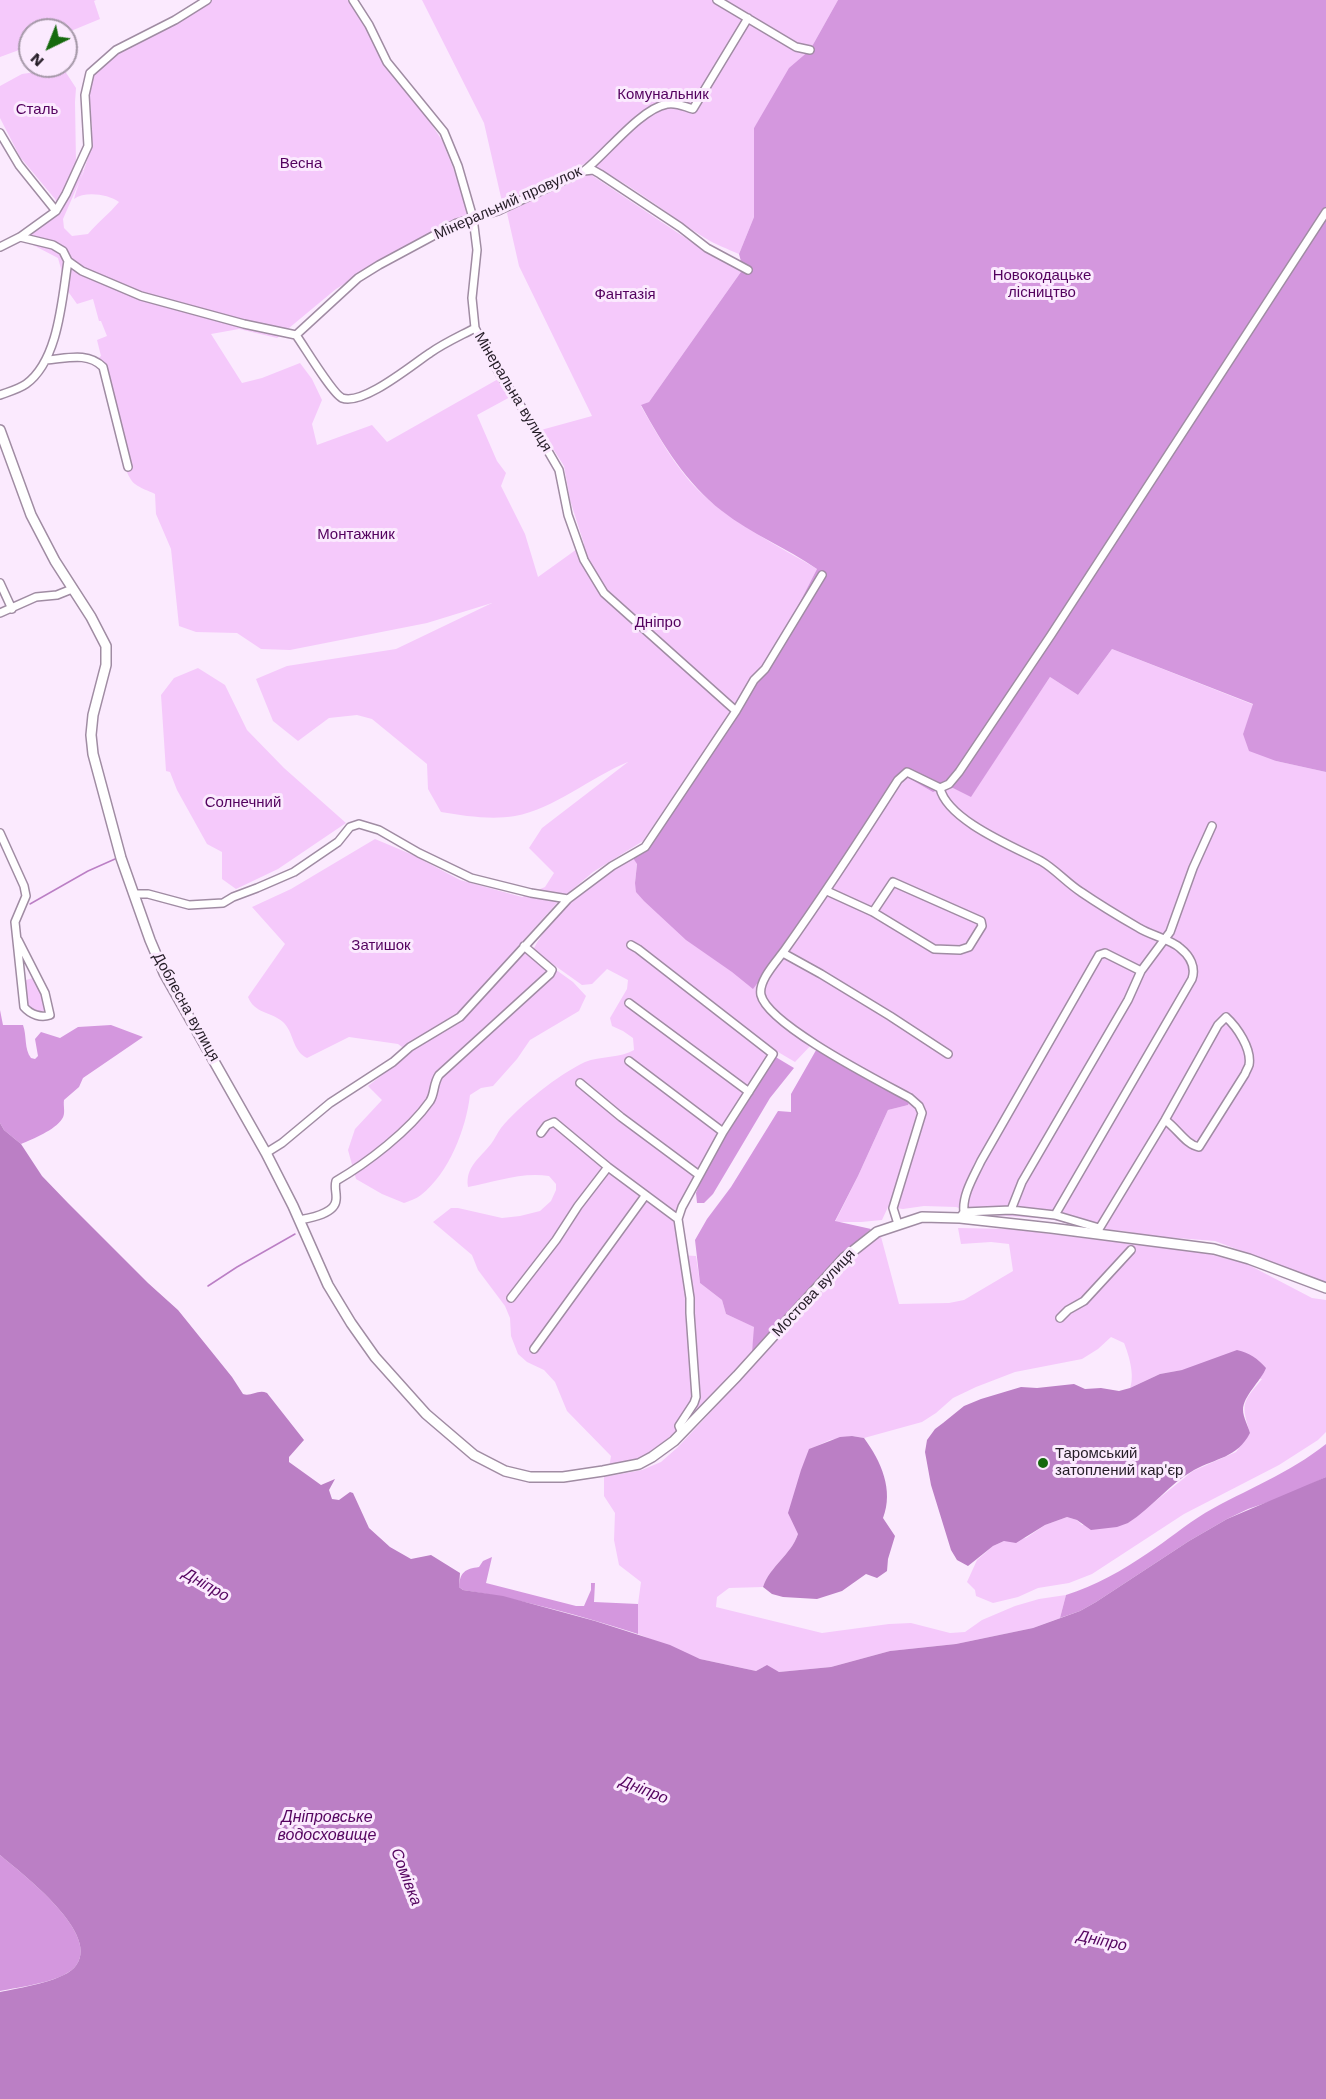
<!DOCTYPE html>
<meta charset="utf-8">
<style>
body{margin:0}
#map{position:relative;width:1326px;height:2099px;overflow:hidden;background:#fbeafe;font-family:"Work Sans",sans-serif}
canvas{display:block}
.north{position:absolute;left:18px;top:18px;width:60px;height:60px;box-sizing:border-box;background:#fbeafe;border:2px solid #a598a8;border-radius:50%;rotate:223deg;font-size:16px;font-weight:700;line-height:24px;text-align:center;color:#241c26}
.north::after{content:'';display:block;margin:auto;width:21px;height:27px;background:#16690e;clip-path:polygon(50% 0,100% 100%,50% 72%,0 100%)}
</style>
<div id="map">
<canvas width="1326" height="2099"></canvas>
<div class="north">N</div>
</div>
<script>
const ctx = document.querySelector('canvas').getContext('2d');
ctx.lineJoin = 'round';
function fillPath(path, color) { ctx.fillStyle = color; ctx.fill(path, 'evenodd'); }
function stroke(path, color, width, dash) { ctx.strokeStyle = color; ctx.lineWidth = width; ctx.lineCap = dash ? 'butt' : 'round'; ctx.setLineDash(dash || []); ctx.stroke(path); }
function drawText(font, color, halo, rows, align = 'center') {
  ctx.font = font + ' "Work Sans",sans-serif'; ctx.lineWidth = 6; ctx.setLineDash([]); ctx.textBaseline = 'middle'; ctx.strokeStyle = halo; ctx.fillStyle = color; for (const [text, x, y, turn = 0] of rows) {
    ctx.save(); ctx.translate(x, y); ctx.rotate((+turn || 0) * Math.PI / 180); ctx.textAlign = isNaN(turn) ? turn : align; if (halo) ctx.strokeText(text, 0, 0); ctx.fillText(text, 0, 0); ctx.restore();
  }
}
fillPath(new Path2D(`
 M0 0H96L94 1 100 19 66 33V30H30V46L0 57Z
 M212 0H352L393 74 423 111 443 142 460 186 469 216 404 248 336 289 277 338 239 329 211 334 242 383 262 378 300 363 312 379 322 400 312 424 317 445 372 425 387 442 500 378 512 396 477 415 497 461 506 473 501 486 525 534 538 577 584 544 570 500 564 466 541 430 592 416 519 266 507 213C532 195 560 181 590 174L693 243 743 269 649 402 641 406C657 434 675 467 698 490 732 523 777 545 817 569L785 631 643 841 593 872 557 903 520 944 573 982 586 996 579 1011 530 1040 517 1059 493 1086 481 1088 470 1095C466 1129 449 1173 421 1195 416 1199 409 1201 404 1203L382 1194 356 1179 348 1150 355 1129 382 1100 368 1086 410 1053 398 1044 349 1037 307 1058C292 1051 294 1032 283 1022 270 1011 255 1014 248 997L285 944 252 907 291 889 375 839 413 855 460 880 522 897 545 887 554 873 529 848 542 828 628 762C591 777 554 809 515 816 491 820 465 816 441 812L428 789 427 764 372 719 357 715 329 718 298 741 273 721 256 679 287 666 396 649 492 603 427 623 290 650 261 649 237 633 196 632 179 626 171 549 156 514 155 494C149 491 140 488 135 484 117 469 110 387 96 360L101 356 97 340 107 336 101 321H99L93 299 77 304 67 290 58 258 33 245 29 232 60 210 55 199 20 157 0 118V86L22 74 63 68 76 88 75 102 76 163 84 171 63 219 64 228 72 236 88 234C98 222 109 214 119 202 108 194 85 191 74 199 80 176 92 156 92 132 92 113 85 96 91 77 98 57 158 33 177 23 189 16 200 8 212 0Z
 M422 0H838L810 50 754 128V217L739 254C728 249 716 245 705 238 665 213 629 182 586 163L503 206 484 123Z
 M1112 649 1254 705 1243 734 1276 761 1326 772V1283L1215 1241 1151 1236 1123 1231 1087 1229 1050 1219 979 1214 956 1207 924 1206 903 1209 888 1207 882 1220 861 1222H835L858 1176 888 1110 908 1105 814 1042 795 1062 773 1049 717 1137 676 1212 679 1255 696 1256 700 1283 722 1300 726 1314 755 1327 752 1352 660 1450 641 1460 609 1468 611 1456 567 1411 555 1382 544 1370 527 1362 518 1354 511 1336 510 1318 505 1306 478 1270 472 1255 433 1222 451 1208H458L502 1218 520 1216 540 1211 551 1201 556 1190V1184L549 1176C520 1172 496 1182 468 1187 465 1167 480 1158 491 1144 495 1139 497 1133 501 1128 519 1106 559 1074 585 1062 600 1056 621 1058 634 1050L633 1038 623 1031 612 1026 610 1018 627 989 628 980 607 969 592 984 582 985 533 950C554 910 593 878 633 858L637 863 635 883 753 988 826 892 900 773 911 779 949 786 971 796 1050 677 1078 695Z
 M198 668 225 685 247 730 284 768 346 823 278 869 236 889 222 879V852L207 844 177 790 170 772 166 771 161 695 174 678Z
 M36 977 47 1008C41 1016 33 1011 26 1007L23 981Z
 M958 1228 1011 1229 1205 1253 1247 1264 1312 1298 1326 1300V1432L1318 1440 1279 1465 1184 1514 1092 1574 1069 1583 1038 1588 1018 1597 993 1603 976 1596 975 1590 967 1582 977 1560 993 1546 1004 1541 1026 1538 1045 1525 1067 1517 1077 1520 1082 1525 1128 1523 1193 1471 1236 1452 1250 1433C1241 1403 1242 1403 1262 1379L1182 1370 1160 1374 1130 1388C1135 1376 1129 1355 1124 1343L1111 1337 1098 1349 1082 1359 1015 1372 976 1387 953 1398 936 1413 922 1422 864 1438 852 1436 830 1440 810 1449 798 1534C791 1555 770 1566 763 1587L729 1588 717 1597 716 1607 822 1633 889 1624 911 1623 950 1633 965 1632 982 1620 1015 1606 1039 1599 1066 1595 1060 1618 1033 1628 956 1644 890 1651 831 1667 779 1672 763 1667 756 1671 700 1659 638 1634V1604L641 1582 619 1565 614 1540 615 1513 604 1496V1477L642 1470 661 1462 678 1447 760 1359 851 1254 880 1233 899 1304 949 1303 964 1300 1013 1271 1009 1244 991 1242 961 1244Z`), '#f5c9fb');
fillPath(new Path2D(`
 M838 0H1326V772L1276 761 1249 751 1243 734 1253 704 1112 649 1078 695 1050 677 971 797 949 786 933 792 900 773 826 892 753 989 732 972 686 940 644 901 636 892 635 883 637 864 633 858 785 631 817 569C787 548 751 534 722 511 686 483 663 445 641 405L649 402 743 269 739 254 754 217V128L789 68 810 50Z
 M0 1010 3 1025H23C27 1036 24 1049 31 1058L35 1059 38 1056 35 1039 41 1032 60 1038 78 1027 111 1025 143 1037 83 1078 79 1087 64 1100C63 1106 66 1114 62 1119 55 1130 33 1139 21 1144L4 1130 0 1123Z
 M819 1045 911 1095 908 1105 888 1110 858 1176 835 1221 871 1229 832 1263 752 1352 754 1327 726 1314 722 1300 700 1283 695 1240 707 1219 731 1187 778 1111 791 1112V1094Z
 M774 1056 794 1068 770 1098 713 1194 704 1203H697L696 1193 702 1178 725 1135Z
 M1326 1444V1477L1324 1478 1283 1497 1248 1509 1227 1519 1189 1541 1096 1602 1080 1611 1060 1618 1066 1595C1095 1586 1123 1570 1148 1553 1168 1540 1185 1525 1205 1513 1245 1490 1290 1473 1326 1444Z
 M492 1557 486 1583 576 1606H584L591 1590V1583H595L594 1602 638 1604V1634C581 1616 523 1599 463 1590L459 1587C460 1572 465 1569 479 1567L483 1561Z
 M0 1855C21 1873 105 1936 74 1968 60 1982 20 1987 0 1991Z`), '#d497de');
fillPath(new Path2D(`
 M0 1123 4 1130 21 1144 42 1176 68 1203 148 1283 178 1310 232 1377 243 1394C251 1397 258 1389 267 1393L304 1440 289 1457V1462L321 1485 335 1479 329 1490 332 1499 339 1500 350 1492 353 1493 369 1528 390 1547 411 1559 431 1555 460 1573 459 1587 463 1590 503 1596 595 1621 670 1645 700 1659 756 1671 767 1665 779 1672 831 1667 890 1651 956 1644 1033 1628 1080 1611 1096 1602 1189 1541 1227 1519 1326 1477V2099H0V1992C19 1988 60 1982 74 1968 105 1936 21 1873 0 1855Z
 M1237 1350C1250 1353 1257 1358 1266 1368 1261 1381 1243 1396 1243 1410 1243 1417 1248 1426 1250 1433 1237 1458 1216 1458 1194 1470 1169 1484 1152 1508 1128 1523L1117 1527 1091 1530 1077 1520 1067 1517 1045 1525 1016 1543 1004 1541 993 1546 968 1566 957 1560 951 1550 931 1485 925 1452 927 1440 935 1429 943 1423 964 1406 981 1399 1021 1387 1037 1388 1074 1384 1085 1389 1101 1388 1119 1391 1130 1388 1160 1374 1182 1370Z
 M852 1436 864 1438C881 1461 894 1490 883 1518L895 1536 888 1559 887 1571 877 1578 866 1574 842 1591 817 1599 783 1597 772 1594 763 1587C770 1566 791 1555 798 1534L788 1513 801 1470 809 1449 840 1437Z`), '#bb7fc5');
stroke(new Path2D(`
 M30 904 88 871 115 859
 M208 1286 237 1267 295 1234`), '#bb7fc5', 1.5);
const street = new Path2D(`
 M353 0 369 25 387 62 444 132 458 166 473 218 477 250 472 298 475 328 499 373 530 420 559 470 568 515 584 560 604 593 736 711
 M717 0 796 47 810 50
 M0 133 19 165 56 211
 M584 171 593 170 600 174 680 227 707 248 748 270
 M20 237 53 245 63 251 68 261 82 271 141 296 244 324 296 335C304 346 332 393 342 398 363 406 413 364 430 353 444 343 460 336 475 328
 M0 247 20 237 56 211 66 194 88 146 85 95 90 73 116 50 175 20 207 0
 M296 335 358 278 379 265 457 223 498 211 584 171C606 154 640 109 667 104 677 102 685 107 693 109L748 18
 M46 360C65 359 87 351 103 367L128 467
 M0 395C8 392 19 389 26 384 59 360 62 298 68 261
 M0 583 12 609
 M0 613 36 597 57 595 72 589
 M940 788C947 820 1014 847 1041 861 1055 869 1067 883 1081 892 1100 905 1120 917 1139 928 1150 935 1172 940 1180 948 1190 956 1196 967 1192 979L1055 1215
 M0 833 24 886 26 896 15 922 24 1007C31 1015 41 1018 50 1015L45 993 18 940
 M827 891 873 912 934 949 960 950 969 947 982 926 981 921 893 882 873 912
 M134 894H148L189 905 223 903 233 897 257 888 294 872 338 842 350 827 359 824 379 830 419 853 471 878 531 893 568 899
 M631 945 638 949 773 1054 723 1132 682 1207 678 1219 690 1298V1313L696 1397 694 1403 679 1426 682 1433
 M783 953 821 974 890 1016 948 1054
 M629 1003 749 1092
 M629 1061 723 1132
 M580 1083 621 1117 699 1175
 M541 1133 547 1125 554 1122 608 1167 678 1219
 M266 1153 282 1143 330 1103 393 1062 410 1047 460 1017 568 899 612 866 645 847 736 711 754 680 765 669 822 575
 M1011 1210 1022 1182 1128 1000 1141 971 1170 932 1193 868 1212 826
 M964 1212 1011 1210 1055 1215 1099 1228
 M960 1218 964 1212C962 1195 974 1176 981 1161L1099 955 1105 953 1141 971
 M299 1220C310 1218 335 1214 336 1200 337 1193 334 1188 336 1181 367 1163 409 1131 430 1101 435 1093 433 1084 439 1075L550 974 552 970 524 946
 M898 1224 893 1208 922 1113 919 1106 910 1098C881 1082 768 1025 761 995 758 981 776 962 784 951 824 895 861 838 898 780L907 772 940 788 949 784 959 772 1051 635 1326 212
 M1096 1234 1165 1120 1218 1025 1226 1017C1237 1027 1252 1049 1249 1065 1248 1068 1246 1071 1245 1074L1199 1147C1186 1145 1177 1128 1165 1120
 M511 1298 556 1240 578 1206 608 1167
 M1060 1318 1068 1310 1084 1301 1131 1250
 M534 1349 645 1196`);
const secondary = new Path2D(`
 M0 430 31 515 55 561 91 617 106 646V665L93 715 91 735 93 754 121 858 150 940 164 973 266 1153 293 1206 328 1285 351 1323 375 1357 426 1414 474 1455 505 1471 530 1477H563L603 1471 639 1464 652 1457 674 1441 737 1376 844 1258 877 1232 922 1217 960 1218 1051 1228 1214 1249 1249 1259 1326 1288`);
stroke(street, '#a08ca3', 10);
stroke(secondary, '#a08ca3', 12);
stroke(street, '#fff', 7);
stroke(secondary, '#fff', 9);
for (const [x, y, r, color] of [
 [1043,1463,6,"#16690e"]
]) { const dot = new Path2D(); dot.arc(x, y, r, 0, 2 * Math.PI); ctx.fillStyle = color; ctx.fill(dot); stroke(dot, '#fbeafe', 2); }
drawText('15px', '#53015e', '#fbeafe', [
 ["Комунальник",663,95],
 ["Сталь",37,110],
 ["Весна",301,164],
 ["Новокодацьке",1042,276],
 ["лісництво",1042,293],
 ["Фантазія",625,295],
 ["Монтажник",356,535],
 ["Дніпро",658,623],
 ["Солнечний",243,803],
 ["Затишок",381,946]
]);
drawText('15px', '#241c26', '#fbeafe', [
 ["Мінеральний провулок",508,203,-24],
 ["Мінеральна вулиця",513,392,59],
 ["Доблесна вулиця",186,1007,61],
 ["Мостова вулиця",814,1293,-47]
]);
drawText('15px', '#241c26', '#fbeafe', [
 ["Таромський",1055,1454],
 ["затоплений кар'єр",1055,1471]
], 'left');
drawText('italic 16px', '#550560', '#fbeafe', [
 ["Дніпро",206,1585,30],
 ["Дніпро",644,1790,22],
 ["Дніпровське",327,1817],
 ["водосховище",327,1835],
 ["Сомівка",406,1877,69],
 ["Дніпро",1102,1941,12]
]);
</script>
